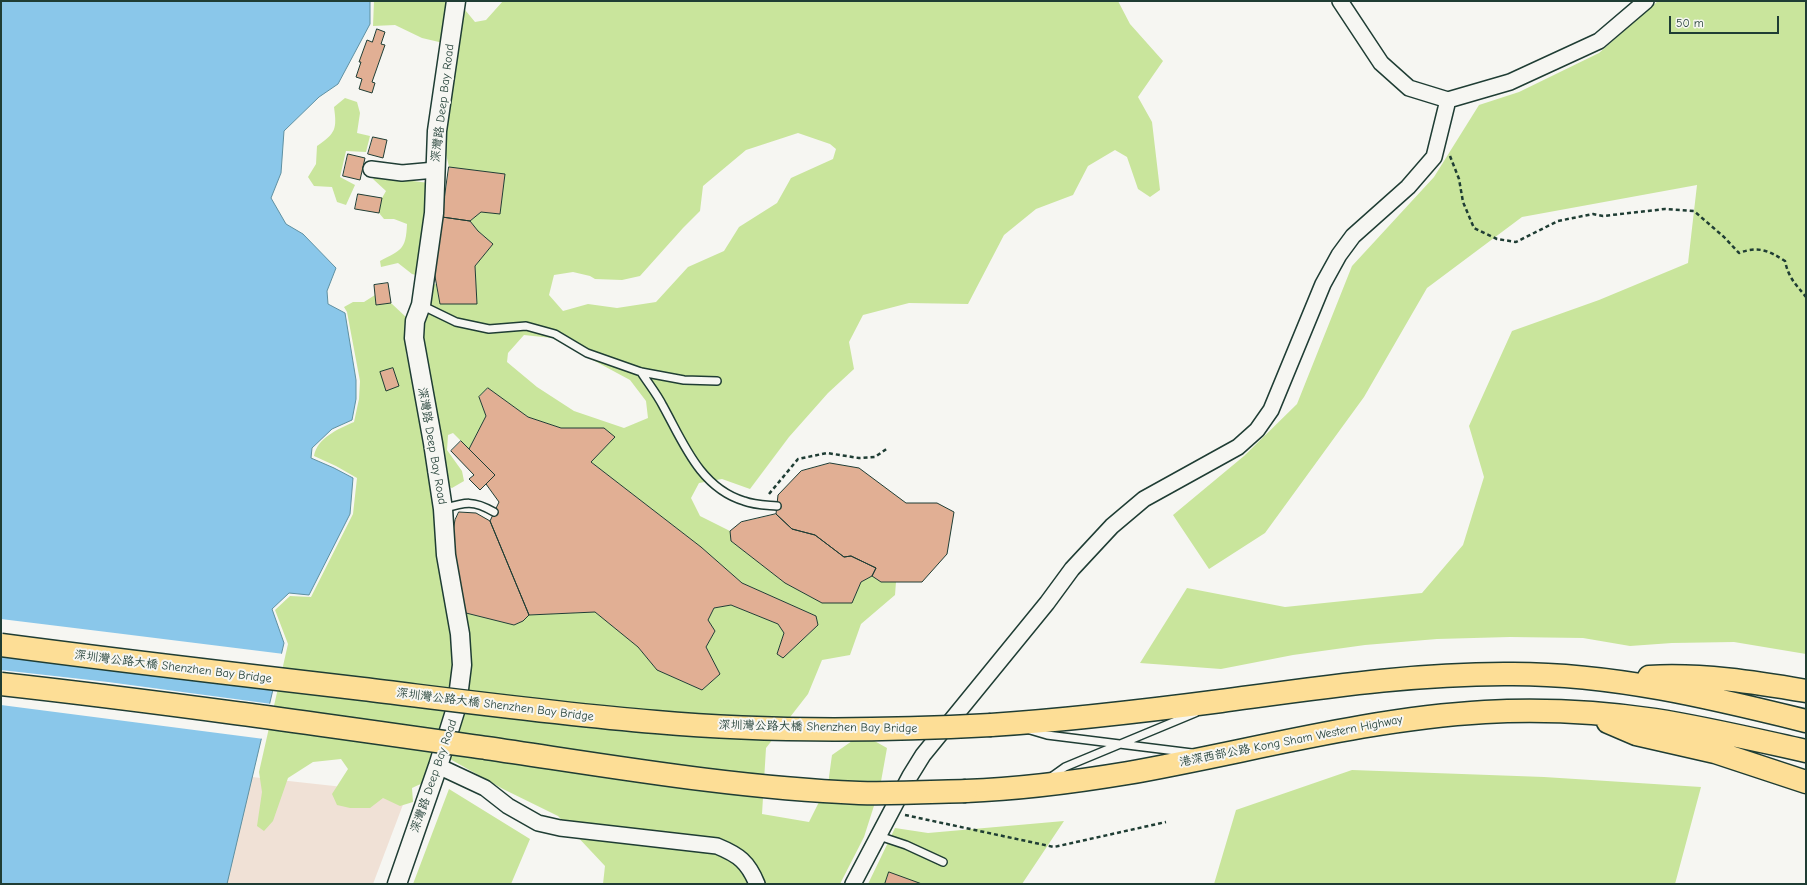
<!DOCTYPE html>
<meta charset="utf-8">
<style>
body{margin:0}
#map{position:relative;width:1807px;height:885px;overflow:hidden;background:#f6f6f2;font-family:"Comic Neue",sans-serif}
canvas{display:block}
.frame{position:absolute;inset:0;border:2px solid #1f3d34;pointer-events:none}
.scale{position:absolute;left:1669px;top:16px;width:110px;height:18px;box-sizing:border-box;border:2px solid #1f3d34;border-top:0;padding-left:5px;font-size:12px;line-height:14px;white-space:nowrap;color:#1f3d34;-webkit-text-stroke:3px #f6f6f2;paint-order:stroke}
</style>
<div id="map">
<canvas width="1807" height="885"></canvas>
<div class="frame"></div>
<div class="scale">50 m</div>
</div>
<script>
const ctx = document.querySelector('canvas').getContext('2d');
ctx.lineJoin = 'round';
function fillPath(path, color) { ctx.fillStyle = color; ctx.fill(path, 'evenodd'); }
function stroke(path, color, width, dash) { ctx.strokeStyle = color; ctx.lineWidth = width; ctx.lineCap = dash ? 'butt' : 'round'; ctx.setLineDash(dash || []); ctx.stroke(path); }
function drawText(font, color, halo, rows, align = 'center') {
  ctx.font = font + ' "Comic Neue","LXGW WenKai TC",sans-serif'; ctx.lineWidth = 4; ctx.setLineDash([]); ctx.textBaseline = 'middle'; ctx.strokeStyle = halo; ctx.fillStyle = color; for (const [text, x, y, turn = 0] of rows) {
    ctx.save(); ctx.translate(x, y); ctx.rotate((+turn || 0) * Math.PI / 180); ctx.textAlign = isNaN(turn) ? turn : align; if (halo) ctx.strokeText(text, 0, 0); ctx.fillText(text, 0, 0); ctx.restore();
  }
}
fillPath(new Path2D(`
 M243 776 407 794 373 884H216Z`), '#f0e1d6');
fillPath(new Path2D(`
 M374 1H462L461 5 475 22 486 20 503 1H1118L1130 24 1163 61 1138 97 1152 122 1160 190 1150 197 1138 189 1127 157 1115 150 1088 166 1073 195 1036 209 1004 235 968 304 909 303 863 315 849 342 854 369 828 393 789 437 750 489 722 479 699 483 691 498 700 516 730 531 731 541 785 583 822 603H852L861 582 872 576 881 582H896L895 595 861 624 850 655 822 660 808 694 766 748 762 814 809 822 828 784 832 755 862 734 887 748 880 787 864 837 840 884H603L605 866 558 816 503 789 450 759 461 721 462 612 514 625 523 621 529 615 595 612 638 647 657 670 702 690 720 674 706 647 715 631 708 620 714 608 731 605 778 624 784 633 777 654 783 658 818 625 816 616 742 583 701 547 591 462 614 437 604 428H561L528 417 488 388 479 397 486 416 469 449 453 433 448 435 447 450 462 471 464 481 452 488 445 485 420 340 431 285 436 284 440 304H477L475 266 493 244 478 231 470 221 481 212 500 214 505 174 449 167 444 145 456 46 422 38 395 25 373 26ZM798 133 830 144 836 149 833 159 791 178 777 203 739 227 724 251 688 267 656 302 617 308 588 304 563 311 549 295 554 275 573 272 590 276 595 279 622 280 640 276 683 228 700 211 703 186 746 150ZM524 335 552 338 630 380 646 401 648 418 624 428 574 411 537 387 507 362 508 353Z
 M1658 1H1806V654L1734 642 1672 643 1630 646 1583 638 1510 637 1437 639 1365 645 1293 655 1221 669 1140 663 1187 588 1285 607 1422 593 1463 545 1484 477 1469 426 1512 331 1599 300 1688 263 1697 185 1522 217 1427 288 1364 397 1265 533 1209 569 1173 515 1244 456 1297 404 1352 266 1434 177 1479 105 1519 92 1599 53Z
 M345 98 357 102 360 113 357 133 370 136 366 152 346 151 340 177 355 185 346 205 337 202 332 187 314 186 308 177 316 164 317 146C336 133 337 129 334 107Z
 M378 175 389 178 429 183 420 276 412 274 398 263 381 267 380 261C401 250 406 250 407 224L394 219H384L379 213 382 198 386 191 373 179Z
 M375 295 376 305 391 303 407 318 406 354 415 382 432 486 437 558 447 595 454 632 453 704 429 780 412 788 413 802 400 806 383 798 370 808H350L337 805 332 794 348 769 341 759 313 762 288 778 273 821 264 831 257 826 262 792 259 772 288 644 275 610 290 596 311 597 353 514 357 478 336 466 314 456C317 438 338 429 354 422L359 399 360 381 347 312 344 307 353 302H364Z
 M1352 770 1544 777 1701 787 1675 884H1214L1236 810Z
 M449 789 530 839 511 884H413Z
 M1064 821 1022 884H868L895 828 928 833Z`), '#c9e59c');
const water = new Path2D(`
 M1 1H370V24L338 84 319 97 284 131 281 173 271 198 286 224 303 234 336 268 327 291 328 304 345 313 356 380V399L352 420 332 429 312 448 311 458 334 468 353 478 350 514 309 595 289 593 272 609 284 643 227 884H1Z`);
fillPath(water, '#8ac7ea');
stroke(water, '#5f90a1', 1);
fillPath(new Path2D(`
 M1 619 115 633 284 654 276 688 1 655Z
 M1 670 108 682 272 704 264 739 1 705Z`), '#f6f6f2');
const building = new Path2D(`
 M377 29 385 32 381 44 385 45 372 82 375 83 372 93 359 89 362 79 356 77 361 62H359L367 40 372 42Z
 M373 137 387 140 383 158 368 154Z
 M348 154 365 158 360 180 343 176Z
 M449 167 505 174 500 214 481 212 470 221 442 217Z
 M358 194 382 198 379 213 355 209Z
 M442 217 470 221 478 231 493 244 475 266 477 304H440L434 271Z
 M388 283 391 303 376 305 374 285Z
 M393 368 399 386 386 391 380 372Z
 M488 388 528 417 561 428H604L615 437 591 462 701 547 742 583 816 616 818 625 783 658 777 654 784 633 778 624 731 605 714 608 708 620 715 631 706 647 720 674 702 690 657 670 638 647 595 612 529 615 490 521 499 502 486 484 495 475 469 449 486 416 479 397Z
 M461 441 495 475 480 490 469 479 474 475 451 451Z
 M830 463 859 468 906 503H937L954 512 947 554 922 582H881L872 576 876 568 851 556 844 557 815 535 792 529 776 514 778 495 801 471Z
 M459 512 476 513 490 521 529 615 523 621 514 625 462 612 451 542 455 520Z
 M776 514 792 529 815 535 844 557 851 556 876 568 872 576 861 582 852 603H822L785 583 731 541 730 531 741 522Z
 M889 872 922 884H885Z`);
fillPath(building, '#e1af94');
stroke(building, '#1f3d34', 1);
const service = new Path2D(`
 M421 305 456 322 489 329 526 326 555 334 587 353 641 372 684 380 717 381
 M641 372C648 383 657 394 663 406 683 442 700 488 744 501 754 505 766 505 777 506
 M443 509C466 502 473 500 494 512
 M1030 730 1047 735 1192 753
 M1051 777 1065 767 1195 713
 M879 836 906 845 943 862`);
const minor = new Path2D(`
 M1340 1 1381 63 1409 88 1448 100 1510 82 1599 41 1646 1
 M371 169 402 173 435 170
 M438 766 485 788 508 806 538 823 560 828 717 846C739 855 748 862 757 884
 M853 884 910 776 923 755 1047 603 1072 569 1112 526 1144 499 1238 447 1257 430 1271 410 1323 284 1339 255 1353 236 1408 187 1434 157 1448 100`);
const tertiary = new Path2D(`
 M397 884 438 766 457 705 462 665 460 634 446 555 443 509 433 443 414 338 415 321 421 305 434 213 437 131 456 1`);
const motorway = new Path2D(`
 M1649 677C1702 674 1754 682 1806 691
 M1608 722 1636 734 1715 752 1806 782
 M991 725C1068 720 1144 711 1221 701 1318 688 1415 673 1513 674 1613 674 1709 697 1806 721
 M966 791C1020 789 1074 782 1128 773 1247 752 1364 719 1485 712 1541 709 1600 712 1655 720 1706 728 1756 740 1806 751`);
stroke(service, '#1f3d34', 10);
stroke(minor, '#1f3d34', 18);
stroke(tertiary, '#1f3d34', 21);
stroke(motorway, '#1f3d34', 25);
stroke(new Path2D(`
 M1450 156 1459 179 1463 202 1474 228 1497 239 1516 242 1558 221 1593 214 1603 216 1665 209 1694 211 1724 237 1739 253C1758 246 1768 250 1785 261 1789 279 1795 283 1806 297
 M769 494 798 459 827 453 859 458 875 457 888 448
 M905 815 1054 847 1166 822`), '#1f3d34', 2.5, [4, 3]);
stroke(service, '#f6f6f2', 7);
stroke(minor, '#f6f6f2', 15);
stroke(tertiary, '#f6f6f2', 18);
stroke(motorway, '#fdde96', 22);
const motorwayBridge = new Path2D(`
 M1 645C122 661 242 675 363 689 461 701 558 714 656 722 767 732 879 731 991 725
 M1 684C163 702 324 725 486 748 609 766 734 788 859 793 895 794 931 792 966 791`);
stroke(motorwayBridge, '#1f3d34', 25, []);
stroke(motorwayBridge, '#fdde96', 22);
drawText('12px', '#1f3d34', '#f6f6f2', [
 ["深灣路 Deep Bay Road",443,103,-83],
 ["深灣路 Deep Bay Road",432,446,80],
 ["深圳灣公路大橋 Shenzhen Bay Bridge",173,667,7],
 ["深圳灣公路大橋 Shenzhen Bay Bridge",495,705,7],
 ["深圳灣公路大橋 Shenzhen Bay Bridge",818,727,1],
 ["港深西部公路 Kong Sham Western Highway",1291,741,-11],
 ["深灣路 Deep Bay Road",434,776,-71]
]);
</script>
